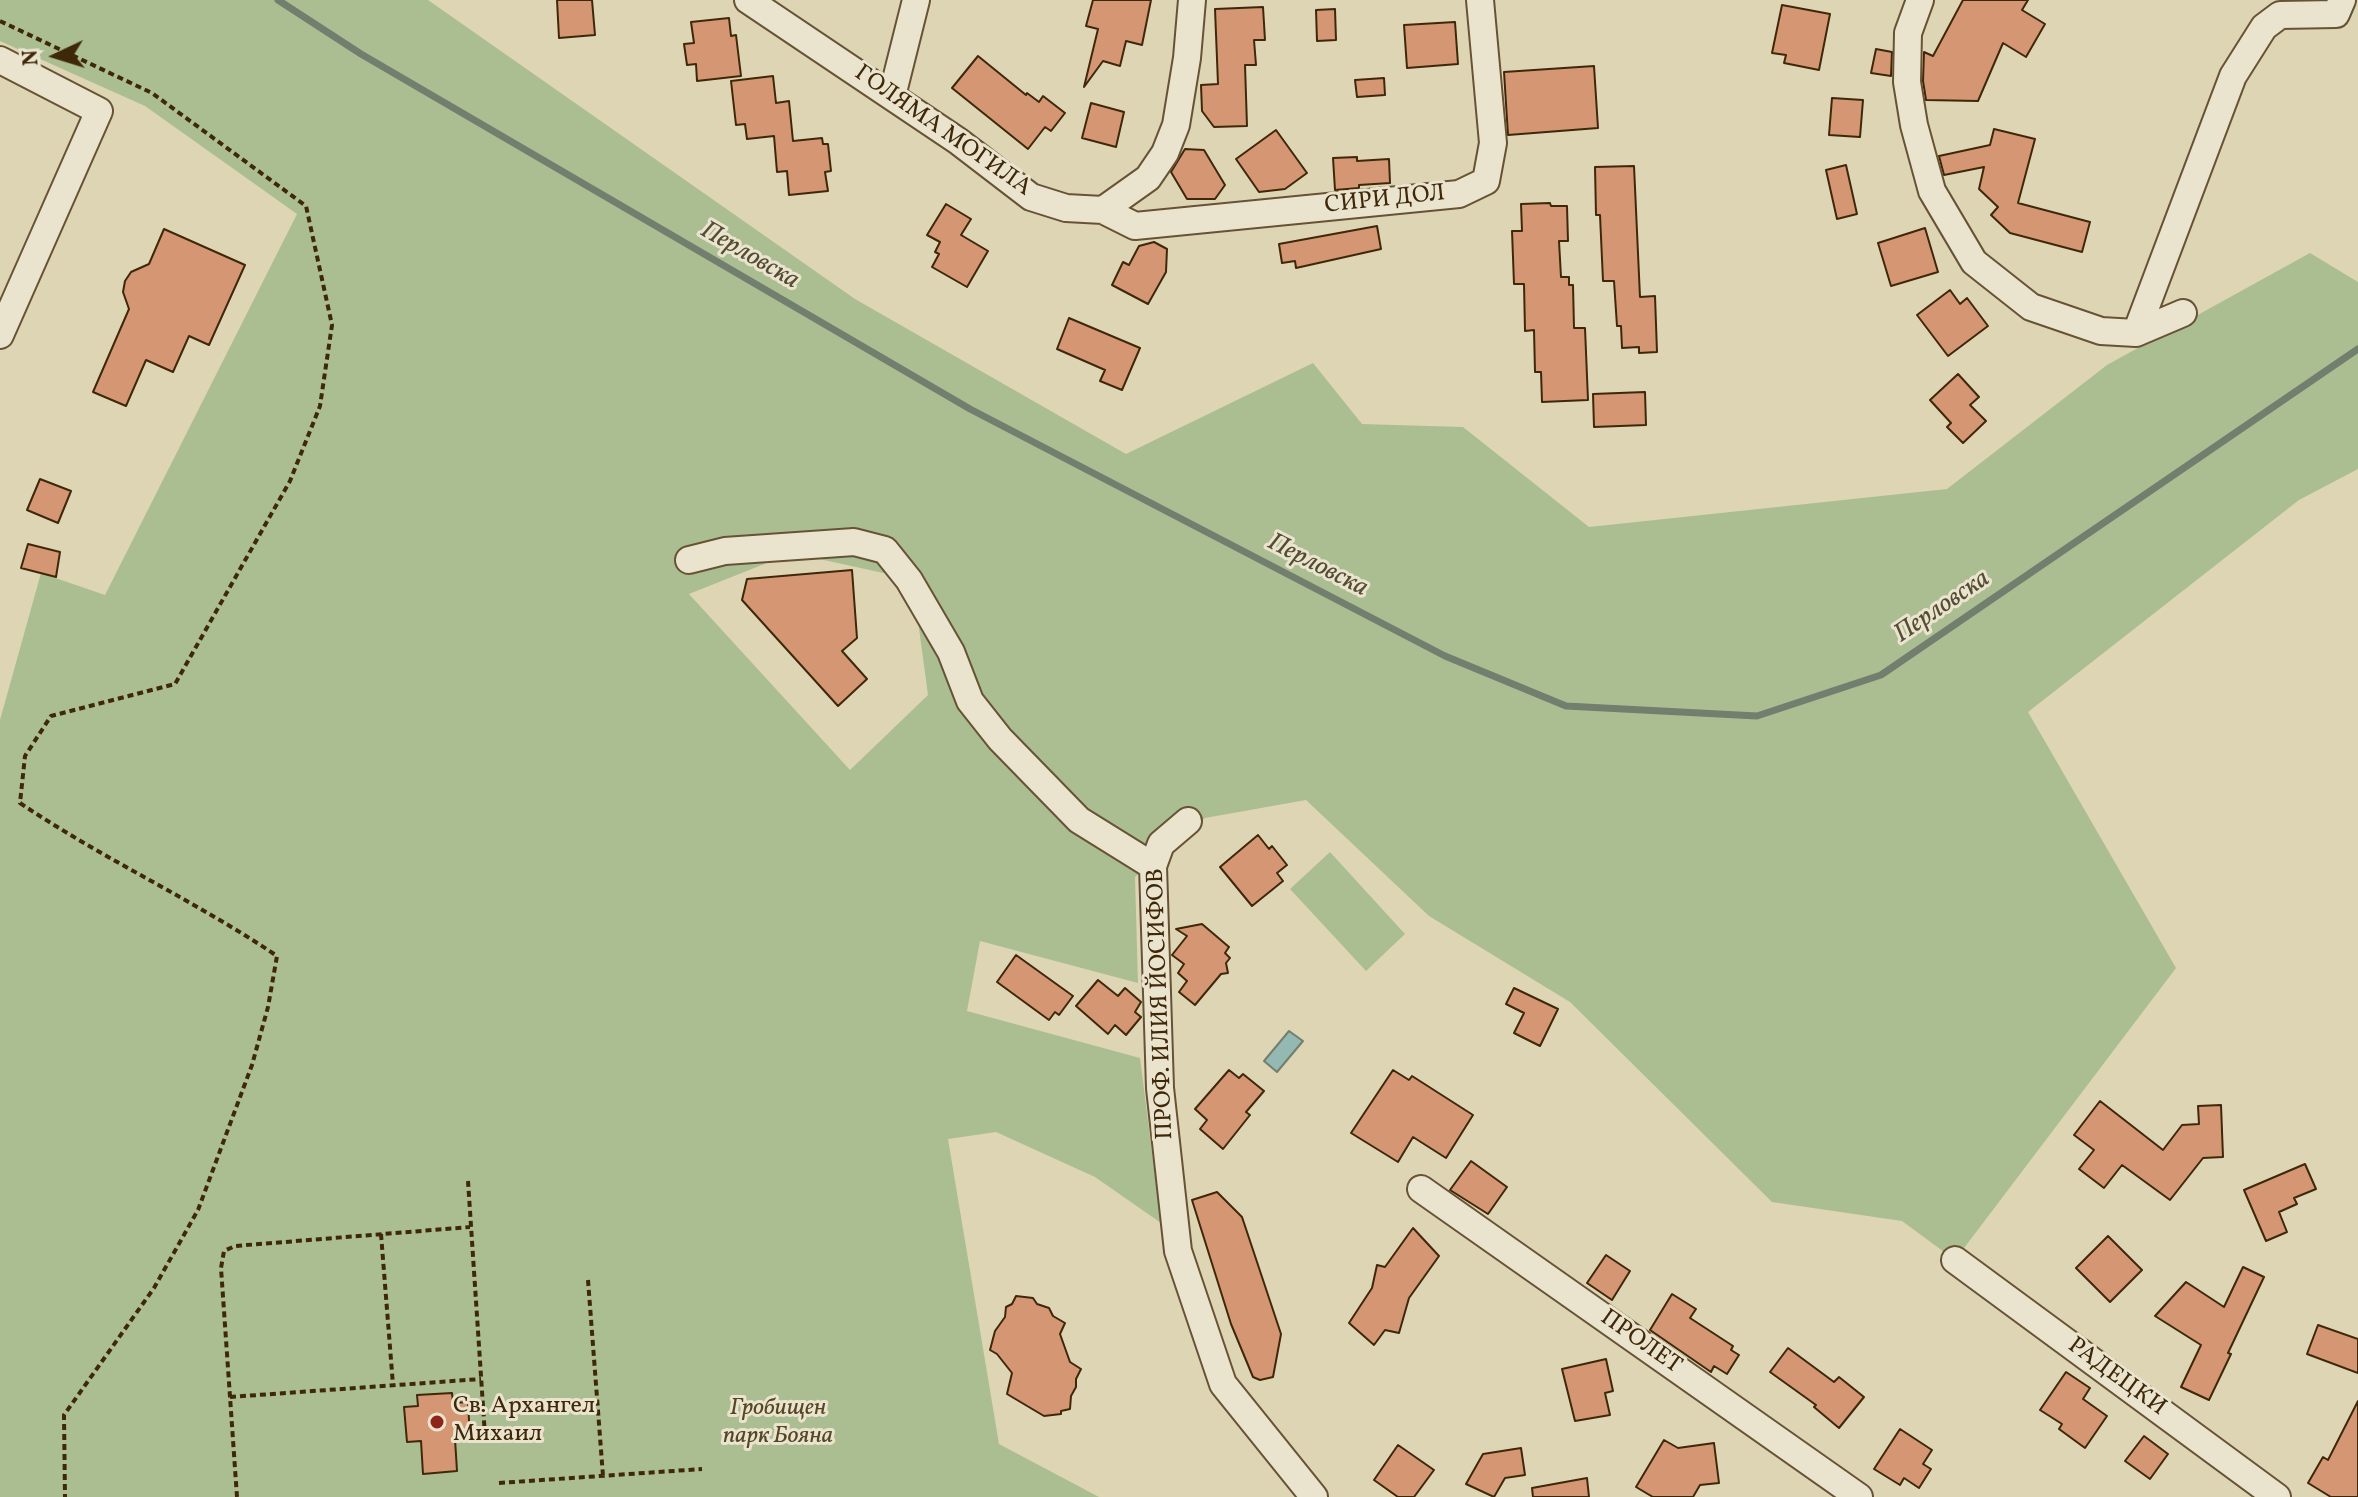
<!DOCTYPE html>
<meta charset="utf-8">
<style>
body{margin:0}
#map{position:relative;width:2358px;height:1497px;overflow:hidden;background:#ded5b5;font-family:Vollkorn,serif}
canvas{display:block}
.north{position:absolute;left:16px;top:16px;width:80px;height:80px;-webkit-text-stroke:6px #eae4cf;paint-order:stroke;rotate:266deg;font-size:22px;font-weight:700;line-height:32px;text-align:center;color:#3f2809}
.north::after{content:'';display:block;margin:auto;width:28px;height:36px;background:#3f2809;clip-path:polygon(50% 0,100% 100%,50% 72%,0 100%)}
</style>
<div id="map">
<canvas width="2358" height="1497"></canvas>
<div class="north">N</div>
</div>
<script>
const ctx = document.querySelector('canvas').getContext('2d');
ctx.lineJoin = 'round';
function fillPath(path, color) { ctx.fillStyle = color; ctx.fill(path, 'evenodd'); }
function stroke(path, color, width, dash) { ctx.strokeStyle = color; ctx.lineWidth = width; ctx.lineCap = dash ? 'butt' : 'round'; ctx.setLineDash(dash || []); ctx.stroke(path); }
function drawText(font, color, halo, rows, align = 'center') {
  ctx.font = font + ' Vollkorn,serif'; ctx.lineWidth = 6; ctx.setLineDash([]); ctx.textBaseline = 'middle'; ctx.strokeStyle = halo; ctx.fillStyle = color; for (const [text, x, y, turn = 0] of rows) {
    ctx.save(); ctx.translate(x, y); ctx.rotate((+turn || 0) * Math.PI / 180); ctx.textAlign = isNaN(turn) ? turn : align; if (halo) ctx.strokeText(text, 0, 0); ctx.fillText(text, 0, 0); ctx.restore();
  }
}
fillPath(new Path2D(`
 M0 0H428L855 299 1126 454 1313 363 1362 424 1463 427 1589 527 1947 489 2107 365 2310 253 2358 282V469L2299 500 2028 712 2176 968 1955 1260 1902 1221 1772 1202 1570 1002 1429 916 1306 800 1205 818 1135 877 1138 983 980 941 967 1011 1140 1058 1161 1223 1095 1177 996 1132 948 1139 999 1444 1099 1497H0V720L41 573 105 595 297 214 145 106 0 41ZM792 553 888 574 918 621 928 695 850 770 689 594Z
 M1330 852 1405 934 1366 971 1290 889Z`), '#abbe92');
const water = new Path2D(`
 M1289 1031 1303 1041 1277 1072 1264 1061Z`);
fillPath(water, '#94b8b2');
stroke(water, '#727e6e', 2);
stroke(new Path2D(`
 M278 0 361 54 970 409 1445 656 1566 706 1757 716 1881 675 2358 349`), '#727e6e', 7);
const building = new Path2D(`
 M557 0H592L595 35 559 38Z
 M1093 0H1151L1142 45 1126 41 1120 66 1103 61 1084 87 1098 29 1086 26Z
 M1963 0H2028L2022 10 2045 24 2026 57 2003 43 1978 101 1926 100 1923 81 1924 52 1933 56Z
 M1782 5 1830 14 1819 70 1784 63 1786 55 1772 53Z
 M1263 7 1265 40H1254L1256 65H1245L1247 126 1214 127 1202 111 1201 85 1218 84 1215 9Z
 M1335 9 1336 40 1317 41 1316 10Z
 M729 18 731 36 736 35 741 76 697 81 696 64 687 65 684 44 694 43 691 22Z
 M1455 22 1458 64 1407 68 1404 25Z
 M1876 49 1892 52 1891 76 1871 73Z
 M978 56 1026 95 1027 93 1039 102 1043 96 1065 113 1051 131 1045 127 1028 149 952 88Z
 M1594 66 1598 128 1508 135 1504 72Z
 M773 76 776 103 789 101 793 141 822 138 823 144H828L831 171 825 172 828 191 789 195 787 171 777 172 774 136 747 139 745 124 736 125 731 81Z
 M1384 78 1385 95 1357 97 1355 80Z
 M1832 98 1863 100 1860 137 1829 135Z
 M1091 103 1124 112 1116 147 1082 138Z
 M1994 129 2035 139 2018 203 2090 222 2082 252 2010 233 1991 215 1998 207 1979 189 1984 167 1944 175 1939 156 1990 145Z
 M1276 130 1307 173 1285 189 1259 192 1236 159Z
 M1185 149 1204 150 1225 185 1215 199H1187L1171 172Z
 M1357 157V161L1389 159 1390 183 1359 185V188L1335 190 1333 158Z
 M1846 165 1857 214 1837 219 1826 170Z
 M1634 166 1640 297 1655 296 1657 352 1639 353V347L1622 348 1621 326H1617L1614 281H1603L1600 215H1596L1595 167Z
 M1550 203 1551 206H1567L1568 241H1559L1561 277H1569V285H1573L1574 328H1585L1588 400 1542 402 1541 372H1535L1534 330 1525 331 1524 284H1514L1512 231H1522L1521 204Z
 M946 204 971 219 961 235 988 251 967 287 932 267 939 254 935 252 940 242 927 235Z
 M1377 226 1381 249 1296 268 1295 261 1282 263 1279 244Z
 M1925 228 1938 272 1891 286 1878 243Z
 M164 229 245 265 209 345 189 336 173 372 146 360 126 406 93 392 129 309 123 292 125 281 131 272 149 264Z
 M1154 242 1167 249 1166 272 1148 304 1112 285 1123 262 1129 265 1139 246Z
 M1950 290 1960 304 1967 298 1988 326 1948 356 1917 315Z
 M1069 318 1140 348 1122 390 1100 381 1105 370 1057 349Z
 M1958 374 1979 397 1970 405 1986 421 1963 443 1947 427 1951 423 1930 400Z
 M1645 392 1646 425 1594 427 1593 394Z
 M40 479 71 491 58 523 27 510Z
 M28 544 60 552 56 577 21 568Z
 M852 570 857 638 842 651 867 679 838 706 742 600 747 579Z
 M1258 835 1269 849 1272 846 1287 865 1277 873 1283 881 1252 906 1220 867Z
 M1202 924 1229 947 1225 953 1230 958 1226 963 1228 973 1221 974 1195 1005 1179 992 1187 981 1178 973 1184 964 1172 955 1187 936 1176 929Z
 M1016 955 1073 996 1059 1015 1055 1012 1049 1020 997 982Z
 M1098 980 1118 996 1125 988 1141 1002 1135 1012 1141 1017 1126 1035 1115 1025 1108 1034 1076 1006Z
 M1514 988 1558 1009 1540 1046 1514 1033 1524 1013 1506 1004Z
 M1229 1070 1239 1078 1243 1074 1264 1091 1246 1112 1250 1115 1223 1149 1200 1129 1207 1120 1195 1109Z
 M1393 1070 1409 1080 1412 1076 1473 1115 1446 1158 1413 1137 1398 1162 1351 1133Z
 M2100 1101 2163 1150 2182 1125 2199 1124 2198 1106 2221 1105 2223 1157 2203 1158 2170 1200 2122 1165 2104 1188 2079 1169 2094 1150 2074 1135Z
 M1471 1161 1507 1187 1488 1214 1450 1190Z
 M2305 1164 2316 1189 2294 1198 2297 1204 2279 1212 2287 1232 2266 1241 2244 1190Z
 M1217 1192 1242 1217 1281 1334 1273 1377 1260 1380 1253 1377 1231 1324 1192 1200Z
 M1413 1228 1439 1256 1409 1298 1399 1333 1385 1330 1374 1345 1349 1323 1372 1288 1377 1265 1385 1267Z
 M2108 1236 2142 1270 2110 1302 2076 1268Z
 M1606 1255 1630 1271 1612 1300 1587 1283Z
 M2243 1267 2264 1277 2228 1353 2231 1354 2209 1400 2181 1387 2201 1345 2155 1316 2186 1282 2224 1307Z
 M1672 1294 1696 1309 1690 1318 1733 1346 1731 1350 1739 1355 1727 1374 1714 1366 1711 1372 1650 1330Z
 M1016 1296 1033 1298 1037 1304 1049 1308 1053 1316 1065 1323 1060 1334 1070 1362 1081 1369 1076 1379V1387L1071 1396 1070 1409 1061 1411V1414L1044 1416 1007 1394 1012 1373 997 1354 990 1350 995 1331 1005 1317 1006 1307 1012 1304Z
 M2318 1325 2358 1339V1373L2307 1354Z
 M1788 1348 1834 1382 1839 1377 1864 1397 1839 1428 1814 1407 1816 1405 1770 1372Z
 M1606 1359 1613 1391 1605 1393 1610 1415 1575 1421 1562 1369Z
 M2066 1372 2090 1388 2083 1399 2107 1416 2085 1448 2059 1429 2062 1424 2040 1410Z
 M452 1393 453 1403 468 1402 470 1438 455 1439 457 1471 423 1474 421 1441 407 1442 404 1407 418 1406 417 1395Z
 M2358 1401V1497H2331L2308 1483 2323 1457 2328 1460Z
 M1900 1429 1932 1450 1923 1464 1931 1469 1919 1488 1904 1478 1900 1485 1874 1469Z
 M2144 1436 2168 1454 2150 1479 2125 1461Z
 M1664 1440 1678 1448 1714 1443 1719 1483 1700 1485 1693 1497H1653L1636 1487Z
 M1398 1445 1434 1470 1414 1497H1398L1374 1480Z
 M1521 1448 1525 1475 1505 1478 1494 1497 1466 1484 1483 1454Z
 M1587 1478 1589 1497H1533L1532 1488Z`);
fillPath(building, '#d49673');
stroke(building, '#3f2809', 2);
const minor = new Path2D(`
 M748 0 958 141 1031 197 1066 208 1103 210 1148 178 1165 153 1176 125 1187 58 1192 0
 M1920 0 1908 33 1907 82 1914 125 1932 191 1974 262 2031 307 2101 331 2136 333 2183 313
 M0 60 99 111 0 335
 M892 96 916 0
 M1103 210 1135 226 1459 194 1486 181 1493 143 1480 0
 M2136 333 2233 76 2264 27 2280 15 2336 14 2342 0
 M689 560 725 551 854 542 885 550 909 580 951 652 970 701 1000 739 1079 820 1153 866
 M1188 821 1161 844 1153 866 1160 1088 1178 1251 1223 1384 1314 1497
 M1421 1189 1859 1497
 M1955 1260 2277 1497`);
stroke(minor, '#675334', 30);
stroke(new Path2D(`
 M0 21 152 93 306 206 332 325 320 406 290 481 175 684 51 716 25 756 20 803C103 859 194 900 277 956L268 1007 252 1065 198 1210 154 1288 64 1415 65 1497
 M468 1181 485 1436
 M381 1234 393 1385
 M588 1280 603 1476
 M230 1397 481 1379
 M499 1483 702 1469
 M237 1497 221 1268 224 1251 235 1246 470 1227`), '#3f2809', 4, [6, 4]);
stroke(minor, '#eae4cf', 26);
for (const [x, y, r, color] of [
 [437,1422,8,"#8f2418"]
]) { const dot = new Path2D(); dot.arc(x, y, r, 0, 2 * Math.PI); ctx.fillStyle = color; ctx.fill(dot); stroke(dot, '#eae4cf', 3); }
drawText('24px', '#3f2809', '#eae4cf', [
 ["ГОЛЯМА МОГИЛА",942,132,35],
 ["СИРИ ДОЛ",1385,201,-6],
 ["ПРОФ. ИЛИЯ ЙОСИФОВ",1162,1004,-92],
 ["ПРОЛЕТ",1640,1343,35],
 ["РАДЕЦКИ",2116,1378,36]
]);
drawText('24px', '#3f2809', '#eae4cf', [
 ["Св. Архангел",453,1408],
 ["Михаил",453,1436]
], 'left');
drawText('italic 24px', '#554624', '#eae4cf', [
 ["Гробищен",778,1410],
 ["парк Бояна",778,1438]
]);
drawText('italic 26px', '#544c33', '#eae4cf', [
 ["Перловска",749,257,30],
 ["Перловска",1317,567,27],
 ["Перловска",1943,608,-34]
]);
</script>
